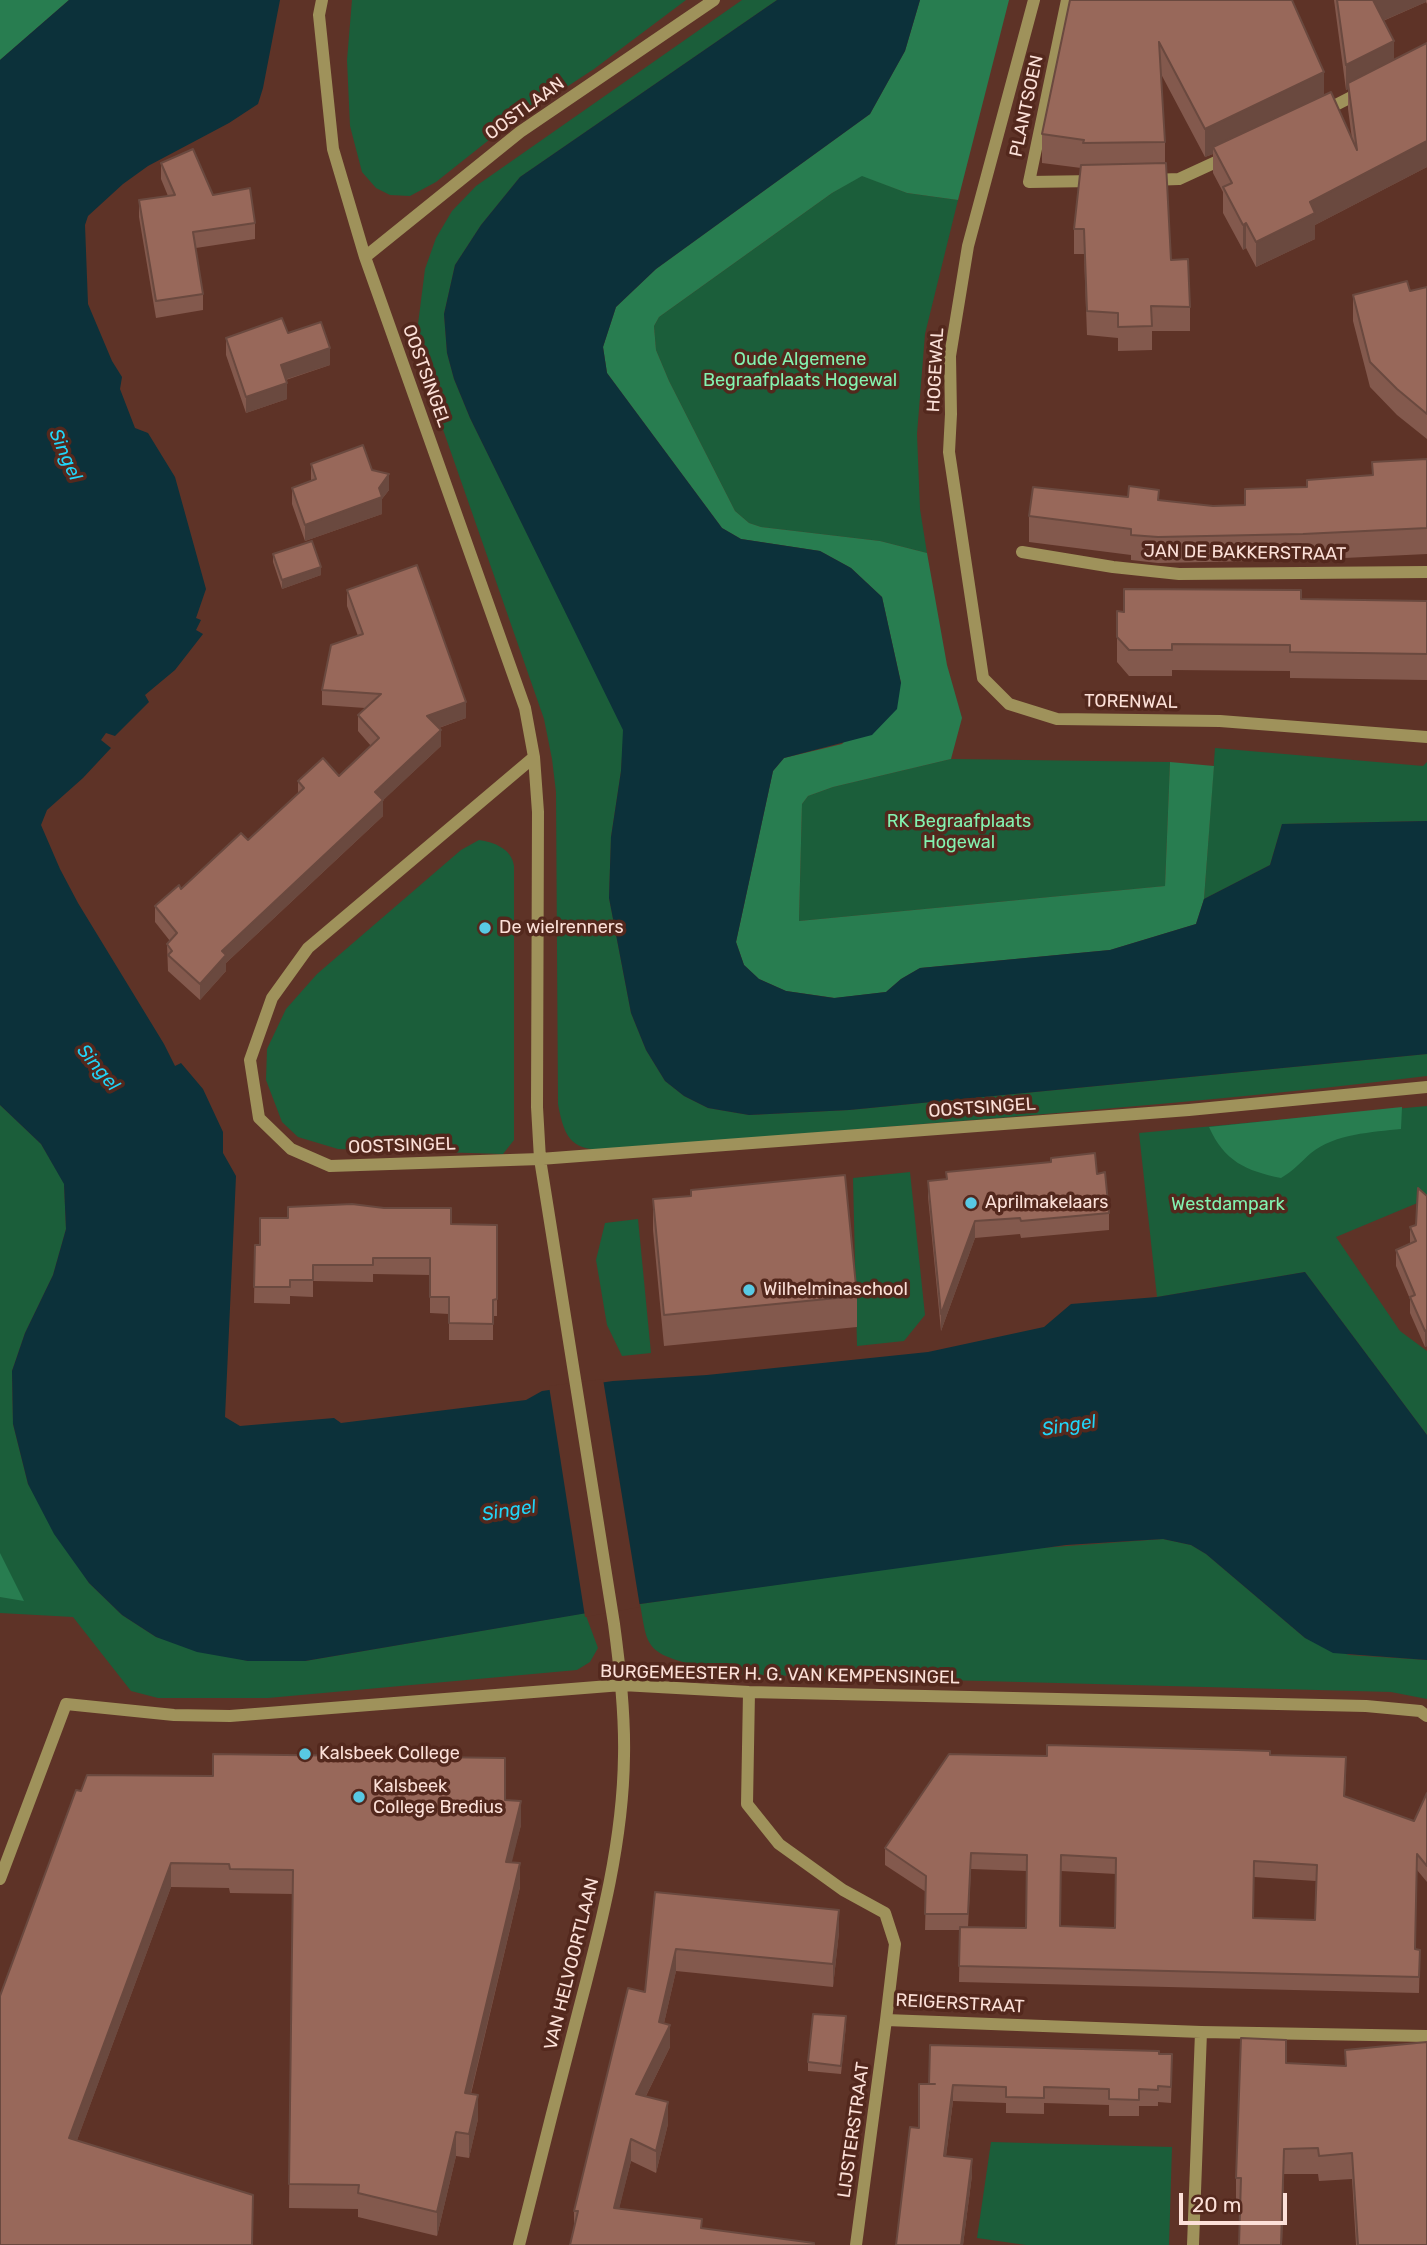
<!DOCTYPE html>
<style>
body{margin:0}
#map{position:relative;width:1427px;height:2245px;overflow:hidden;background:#5e3327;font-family:Rubik,sans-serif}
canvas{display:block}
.scale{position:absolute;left:1179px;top:2193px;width:108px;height:32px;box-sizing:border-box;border:4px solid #fce0d8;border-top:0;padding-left:9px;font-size:21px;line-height:24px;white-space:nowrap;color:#fce0d8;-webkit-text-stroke:5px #53281d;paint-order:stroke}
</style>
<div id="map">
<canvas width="1427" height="2245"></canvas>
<div class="scale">20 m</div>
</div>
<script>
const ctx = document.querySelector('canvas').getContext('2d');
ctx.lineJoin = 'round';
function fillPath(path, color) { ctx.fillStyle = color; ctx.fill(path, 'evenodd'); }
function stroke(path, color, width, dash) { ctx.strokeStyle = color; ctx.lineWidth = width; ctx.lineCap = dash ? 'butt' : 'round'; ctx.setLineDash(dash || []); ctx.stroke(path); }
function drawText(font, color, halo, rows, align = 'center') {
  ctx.font = font + ' Rubik,sans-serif'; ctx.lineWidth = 7; ctx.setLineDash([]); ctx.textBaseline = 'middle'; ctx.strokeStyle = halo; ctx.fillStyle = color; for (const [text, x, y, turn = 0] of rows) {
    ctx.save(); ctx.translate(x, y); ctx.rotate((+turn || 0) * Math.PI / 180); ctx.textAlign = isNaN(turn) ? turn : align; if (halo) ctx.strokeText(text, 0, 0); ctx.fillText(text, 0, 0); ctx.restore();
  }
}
fillPath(new Path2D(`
 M352 0H686L594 69 504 128 436 182 410 196 390 195 376 188 362 172 350 126 347 60Z
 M742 0H777L520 177 481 225 455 265 444 314 447 353 454 379 470 418 624 730 621 771 611 837 609 898 631 1013 646 1050 665 1081 684 1096 708 1108 749 1115 849 1110 1427 1054V1076C1157 1109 885 1125 614 1150 575 1151 565 1144 558 1104L556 792 552 759 544 719 424 375 418 324 425 269 436 238 452 211 476 186Z
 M862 175 907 193 958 200 925 334 917 434 920 509 927 553 880 541 761 527 749 523 735 511 669 381 656 350 654 326 659 317 832 193Z
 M1215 748 1423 766 1427 762V821L1282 824 1270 865 1204 899Z
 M951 759 1170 762 1165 886 799 921 802 804 808 796 833 787Z
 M479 840C494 842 512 849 514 866V1140L503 1154 338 1149 298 1137 282 1122 266 1080 267 1049 286 1009 317 974 461 850Z
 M0 1105 41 1144 64 1183 66 1229 53 1275 25 1333 12 1371 13 1424 28 1484 89 1583 122 1615 156 1637 248 1661H305L585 1613 598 1648 590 1662 577 1670 268 1698H158L131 1691 73 1617 0 1613Z
 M1427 1106V1199L1336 1237 1400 1331 1427 1351V1435L1305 1272 1157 1297 1139 1133Z
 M910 1172 925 1315 904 1341 857 1346 853 1178Z
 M638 1219 651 1353 622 1356 607 1325 596 1260 605 1223Z
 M1163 1539 1191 1545 1206 1554 1305 1638 1349 1655 1427 1660V1699L1391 1692 686 1673 687 1663C645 1652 647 1643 640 1604L1027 1549Z
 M991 2142 1172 2147 1169 2245H1026L977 2238Z`), '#1b5e3a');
fillPath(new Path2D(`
 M0 0H69L0 60Z
 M920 0H1009L958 200 907 193 862 176 832 193 659 317 654 326 656 350 669 381 735 511 749 523 761 527 880 541 927 553 947 665 962 718 951 759 833 787 808 796 802 804 799 921 1165 886 1170 762 1214 766 1204 899 1196 924 1110 950 920 968 901 979 886 992 835 998 786 991 759 979 744 965 736 942 773 771 784 758 842 744 901 683 882 597 851 568 820 551 741 539 722 528 607 373 603 347 616 307 656 269 870 114 905 51Z
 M1402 1107 1401 1129C1373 1132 1334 1134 1311 1153 1301 1162 1293 1171 1281 1178 1246 1171 1224 1161 1209 1127Z
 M0 1553 24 1601 0 1597Z`), '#287d50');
fillPath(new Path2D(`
 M69 0H280L263 88 258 104 229 123 148 166 123 184 88 216 85 225 88 304 112 361 122 377 120 389 135 428 148 433 175 477 206 589 196 618 201 620 196 630 203 634 175 670 145 695 149 702 115 736 106 733 101 740 111 748 83 778 47 810 41 825 60 869 78 903 164 1044 175 1066 181 1063 203 1089 223 1132V1153L236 1176 225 1417 240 1426 334 1418 341 1423 526 1400 542 1391 613 1381 707 1375 928 1352 1044 1327 1071 1304 1157 1297 1305 1272 1427 1435V1660L1333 1653 1305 1638 1206 1554 1191 1545 1163 1539 1066 1545 640 1604 305 1661H248L197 1652 156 1637 122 1615 89 1583 54 1534 28 1484 13 1424 12 1371 25 1333 53 1275 66 1229 64 1184 41 1144 0 1105V60Z
 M777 0H920L905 51 870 114 656 269 616 307 603 347 607 373 722 528 741 539 820 551 851 568 882 597 901 683 897 709 872 735 784 758 773 771 736 942 744 965 759 979 786 991 834 998 886 992 901 979 920 968 1110 950 1196 924 1204 899 1270 865 1282 824 1427 821V1054L849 1110 749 1115 708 1108 684 1096 665 1081 646 1050 631 1013 609 898 611 837 621 771 623 730 470 418 454 379 447 353 444 314 455 265 481 225 520 177Z`), '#0c313a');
fillPath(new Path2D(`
 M603 1379 640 1607 585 1617 549 1386Z`), '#5e3327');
stroke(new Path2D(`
 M322 0 319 15 333 149 365 257 525 708 534 757 538 812 537 1107 540 1159 614 1624C620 1668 625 1712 624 1756 623 1844 600 1929 578 2013 558 2090 538 2168 519 2245
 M1034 0 968 246 950 356 951 414 949 452 983 678 1009 704 1057 719 1220 721 1427 737
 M1067 0 1029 182 1094 181
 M1324 111 1361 92
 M1150 180 1179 179 1229 156
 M365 257 520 132 714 0
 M1022 552 1113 567 1179 574 1427 572
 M534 757 308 948 272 998 250 1060 259 1118 291 1149 330 1166 540 1159 1189 1110 1427 1087
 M749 1692 747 1804 779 1844 843 1890 885 1913 895 1944 886 2020 1201 2032 1427 2036
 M0 1879 66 1704 174 1715 230 1716 622 1685 749 1692 1366 1706 1420 1711 1427 1716
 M856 2245 886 2020
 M1193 2245 1201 2032`), '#9f925b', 12);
fillPath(new Path2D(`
 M1070 0 1324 95 1352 139 1348 109V89L1346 90 1334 0H1427V4L1426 2 1383 21 1394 60 1427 43V167L1315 225V239L1256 267 1246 248 1243 250 1223 213V192L1213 173V154L1205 157 1161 74 1165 142V164L1171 260 1190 307V331H1152V350L1118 351V338L1087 335 1084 254H1074V229L1081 168 1042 163V134Z
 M161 163 255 223V239L196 248 203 294V310L156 318 139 217V200L168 196 161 179Z
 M1427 287V439L1397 415 1370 387 1353 321V295L1410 291Z
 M288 333 330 365 286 380 287 399 246 413 226 355V338Z
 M1427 459V554L1303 560 1158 563 1131 560V555L1029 542V516L1159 500 1213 506 1245 505 1307 487V480L1372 475V462Z
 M311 464 372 470 389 490 382 499V514L305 541 292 504V488L311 481Z
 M273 554 321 575 282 589 273 562Z
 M347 590 466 718 439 728 441 746 383 800V816L226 963V971L200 1000 168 971 167 944 170 941 155 922V906L181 889 248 840 298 794V781L339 776 371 746 358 731V715L365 708 322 705V690L358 636 347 606Z
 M1301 599 1427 601V680L1290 678V671L1172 670V676H1129L1117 662V637L1124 612Z
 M946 1172 1097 1174 1109 1213V1230L1021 1238 1020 1234 975 1238 941 1331 928 1197V1181L946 1179Z
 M1427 1196V1346L1425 1347 1410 1313V1299L1396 1266V1250L1410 1243V1227L1416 1225Z
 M653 1199 857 1296V1327L664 1346 653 1230Z
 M451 1224 497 1225V1316H493V1340H449V1314L430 1313V1275L373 1274V1282L313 1281V1297L290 1296V1304L254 1303 255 1245Z
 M1270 1755 1346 1773 1345 1796 1414 1821 1427 1793V1882L1417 1870 1415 1949 1420 1950 1419 1993 959 1982 960 1930H925L926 1892 885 1865V1848L1047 1756ZM971 1869 1027 1871 1026 1928 968 1927ZM1061 1871 1116 1874 1115 1928 1060 1926ZM1254 1877 1316 1881 1315 1920 1253 1918Z
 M81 1791 505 1800 521 1825 511 1862 520 1887 471 2094 478 2119 469 2158 456 2156 437 2236 358 2217V2209L289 2208 293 1894 230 1893 229 1888 171 1887 77 2140 0 2245Z
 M655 1892 839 1932 833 1987 676 1971 664 2023 670 2047 646 2096 668 2124 656 2173 631 2161 619 2208 702 2228H574V2211L645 1992Z
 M846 2025 841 2074 808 2071V2062Z
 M1345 2050 1427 2245H1356L1352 2179 1319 2181 1318 2174H1284L1282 2245H1239L1240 2204H1236V2178L1286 2063 1345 2066Z
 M1159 2054 1172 2070 1171 2103 1158 2102V2106H1139V2116H1109V2105L1044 2103V2114L1006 2113V2103L953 2101 946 2156 972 2175 963 2245H896L919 2128 929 2084Z`), '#83594d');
fillPath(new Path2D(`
 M1373 0H1426V2L1373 25Z
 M1394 41V67L1348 83V89L1346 90V65Z
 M1324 72V101L1213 147V154L1205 157V129Z
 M1427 141V167L1315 225V239L1256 267V242L1310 202Z
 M1246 223V248L1243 250V225Z
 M330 348V365L281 381V365Z
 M287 383V399L246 413V397Z
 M389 474V490L382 499V514L305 541V525L379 488Z
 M321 567V575L282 589V580Z
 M466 702V718L427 732V716Z
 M441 730V746L375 808V792Z
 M383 800V816L226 963V971L200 1000V984L222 951Z
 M975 1221V1238L941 1331V1314Z
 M1427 1330V1346L1425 1347V1331Z
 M521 1801V1825L506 1886V1862Z
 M171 1863V1887L69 2162V2138Z
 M520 1863V1887L465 2117V2093Z
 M839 1910V1932L833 1987V1964Z
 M676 1949V1971L659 2045V2022Z
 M670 2025V2047L636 2116V2094Z
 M953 2085V2101L944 2172V2156Z
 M478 2095V2119L469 2158V2134Z
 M668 2102V2124L656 2173V2151Z
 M456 2132V2156L437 2236V2212Z
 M631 2139V2161L614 2230V2208Z
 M1284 2149 1282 2245H1281Z
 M972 2159V2175L963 2245H961Z`), '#6a493f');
const building = new Path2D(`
 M1070 0H1292L1324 72 1205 129 1159 42 1165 142 1083 143 1084 140 1042 134Z
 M1337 0H1373L1394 41 1346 65Z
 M1427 43V141L1310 202 1315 213 1256 242 1246 223 1243 225 1223 187 1232 183 1213 147 1331 92 1357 150 1348 83Z
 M193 149 213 195 250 188 255 223 193 232 203 294 156 301 139 200 175 195 161 163Z
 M1166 163 1171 260 1188 259 1190 307 1151 306 1152 326 1118 327V313L1087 311 1084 229H1074L1081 165Z
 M1407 281 1410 291 1427 287V414L1397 389 1370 362 1353 295Z
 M282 318 288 333 321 322 330 348 281 365 287 383 246 397 226 338Z
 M363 445 372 470 389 474 379 488 382 497 305 525 292 488 316 479 311 464Z
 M1427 459V528L1303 534 1158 537 1131 535V529L1029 516 1033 487 1128 497 1129 486 1159 490 1158 500 1213 506 1245 505V489L1307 487V480L1373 475 1372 462Z
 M312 541 321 567 282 580 273 554Z
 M417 565 466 702 427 716 441 730 375 792 383 800 222 951 226 955 200 984 168 955 172 951 167 944 177 933 155 906 179 885 181 889 241 833 248 840 304 788 298 781 323 758 339 776 379 738 358 715 381 694 322 690 331 645 363 634 347 590Z
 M1124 589 1301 590V599L1427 601V654L1290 652V645L1172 644V650H1129L1117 637V611L1124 612Z
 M1095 1153 1097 1174 1105 1172 1109 1213 1021 1221 1020 1218 975 1221 941 1314 928 1181 947 1179 946 1172 1051 1162V1158Z
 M845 1175 857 1296 664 1315 653 1199 691 1196V1190Z
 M1418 1188 1427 1196V1330L1425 1331 1410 1297 1415 1295 1396 1250 1416 1241 1410 1227 1416 1225Z
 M352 1204 384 1208H451V1224L497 1225V1299L493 1300V1324L449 1323V1297H430V1258H373V1265H313V1280H290V1287H254L255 1245H260V1218H288V1207Z
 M1047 1745 1238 1750 1270 1751V1755L1346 1757 1344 1796 1414 1821 1427 1793V1866L1417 1854 1415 1949 1420 1950 1419 1977 959 1966 960 1927 1026 1928 1027 1855 971 1853 968 1914H925L926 1876 885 1848 949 1754 1047 1756ZM1061 1855 1116 1858 1115 1928 1060 1926ZM1254 1861 1317 1865 1315 1920 1253 1918Z
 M213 1754 505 1758V1800L521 1801 506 1862 520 1863 465 2093 478 2095 469 2134 456 2132 437 2212 358 2193 359 2185 289 2184 293 1870 230 1869 229 1864 171 1863 69 2138 253 2195 252 2245H0V1996L76 1790 81 1791 87 1775 213 1776Z
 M655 1892 839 1910 833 1964 676 1949 659 2022 670 2025 636 2094 668 2102 656 2151 631 2139 614 2208 702 2219 701 2228 814 2243V2245H570L578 2211H574L628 1988 645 1992Z
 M813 2014 846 2016 841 2066 808 2062Z
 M1241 2038 1286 2040V2063L1346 2066 1345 2050 1427 2042V2245H1358L1352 2153 1319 2156 1318 2148 1284 2149 1281 2245H1239L1241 2178H1236Z
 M930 2045 1159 2051V2054H1172L1171 2087 1158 2086V2090L1139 2089V2100L1109 2099V2089L1044 2087V2098L1006 2097V2087L953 2085 944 2156 972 2159 961 2245H896L910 2127 919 2128V2084H935H929Z`);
fillPath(building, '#98685a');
stroke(building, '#6a493f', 2);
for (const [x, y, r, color] of [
 [485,928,7,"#58c9e3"],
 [971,1203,7,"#58c9e3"],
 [749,1290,7,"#58c9e3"],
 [305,1754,7,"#58c9e3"],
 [359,1797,7,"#58c9e3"]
]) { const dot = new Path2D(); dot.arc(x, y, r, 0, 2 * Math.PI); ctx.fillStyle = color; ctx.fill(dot); stroke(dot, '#53281d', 2.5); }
drawText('18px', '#fce0d8', '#53281d', [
 ["PLANTSOEN",1027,106,-78],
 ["OOSTLAAN",525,109,-36],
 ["HOGEWAL",936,370,-87],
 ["OOSTSINGEL",426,376,70],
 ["JAN DE BAKKERSTRAAT",1245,553,1],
 ["TORENWAL",1131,702,1],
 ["OOSTSINGEL",982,1108,-4],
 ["OOSTSINGEL",402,1146,-2],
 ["BURGEMEESTER H. G. VAN KEMPENSINGEL",780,1675,1],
 ["VAN HELVOORTLAAN",572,1964,-76],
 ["REIGERSTRAAT",960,2004,3],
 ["LIJSTERSTRAAT",854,2130,-82]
]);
drawText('18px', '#83f2b0', '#53281d', [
 ["Oude Algemene",800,360],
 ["Begraafplaats Hogewal",800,381],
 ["RK Begraafplaats",959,822],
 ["Hogewal",959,843],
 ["Westdampark",1228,1205]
]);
drawText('18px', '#fce0d8', '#53281d', [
 ["De wielrenners",499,928],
 ["Aprilmakelaars",985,1203],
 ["Wilhelminaschool",763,1290],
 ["Kalsbeek College",319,1754],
 ["Kalsbeek",373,1787],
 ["College Bredius",373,1808]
], 'left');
drawText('italic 19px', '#21d5f8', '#53281d', [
 ["Singel",65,455,66],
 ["Singel",98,1068,50],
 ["Singel",1069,1426,-9],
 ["Singel",509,1511,-9]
]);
</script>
